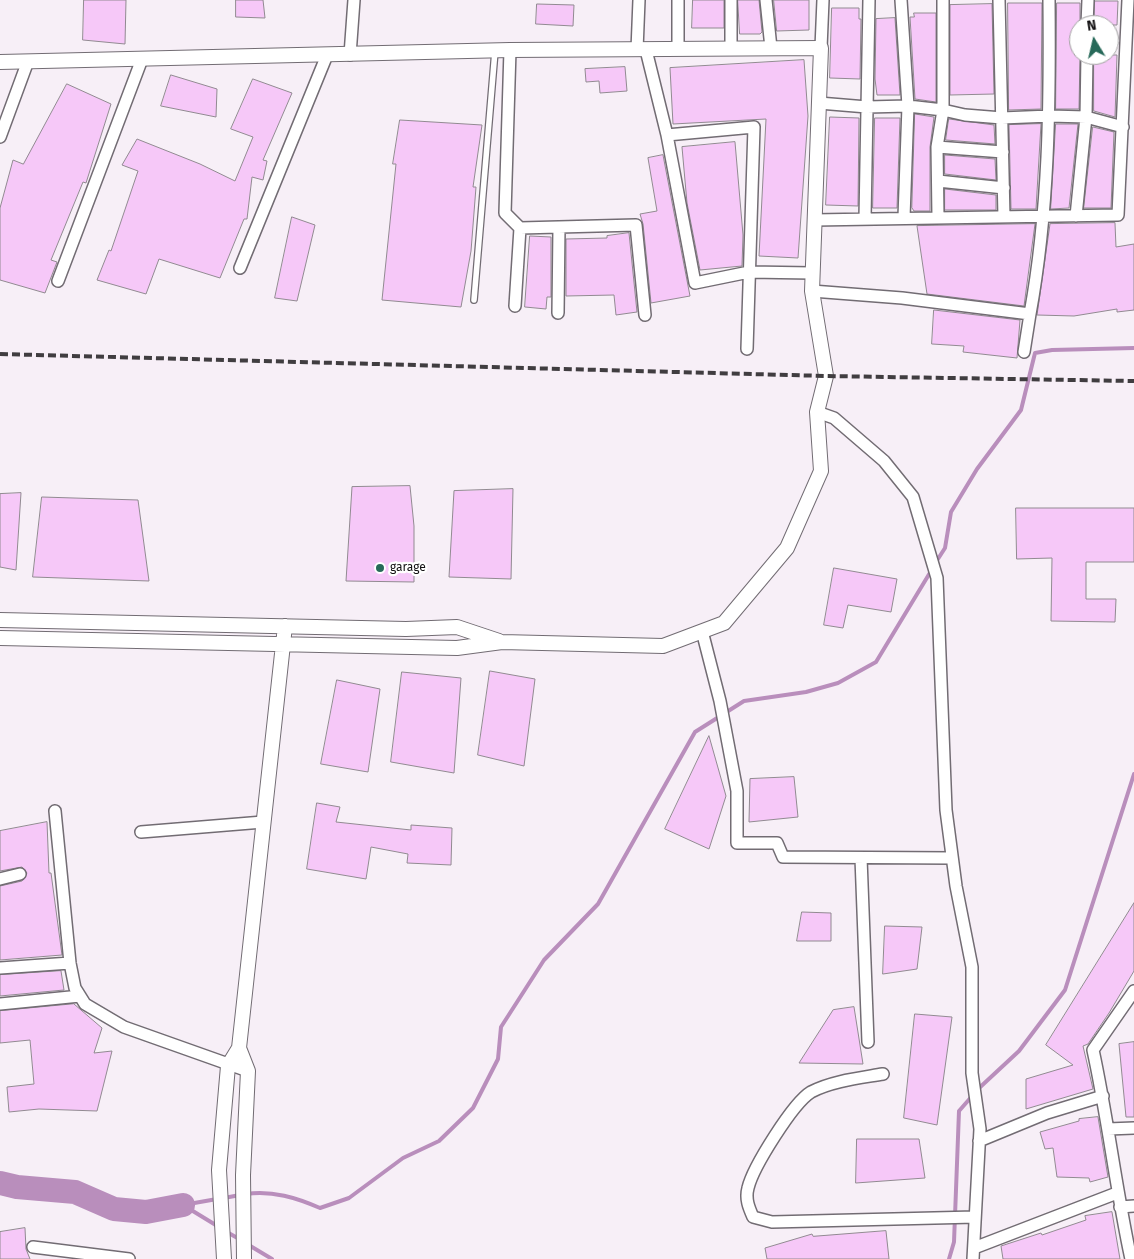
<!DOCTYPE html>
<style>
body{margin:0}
#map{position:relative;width:1134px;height:1259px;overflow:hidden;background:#f7eff7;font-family:"Fira Sans",sans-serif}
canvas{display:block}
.north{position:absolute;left:1069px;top:15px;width:50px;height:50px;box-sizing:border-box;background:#fff;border:1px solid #a1a0a1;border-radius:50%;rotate:351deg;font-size:14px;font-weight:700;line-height:20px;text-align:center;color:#131113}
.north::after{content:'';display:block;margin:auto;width:18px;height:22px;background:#276959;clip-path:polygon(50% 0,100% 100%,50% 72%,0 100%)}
</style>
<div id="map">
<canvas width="1134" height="1259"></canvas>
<div class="north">N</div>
</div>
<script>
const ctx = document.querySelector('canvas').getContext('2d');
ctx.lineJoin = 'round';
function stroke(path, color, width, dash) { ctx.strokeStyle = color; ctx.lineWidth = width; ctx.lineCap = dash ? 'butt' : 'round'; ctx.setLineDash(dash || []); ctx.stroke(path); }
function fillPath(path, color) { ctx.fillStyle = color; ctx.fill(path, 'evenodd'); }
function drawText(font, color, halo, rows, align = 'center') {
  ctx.font = font + ' "Fira Sans",sans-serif'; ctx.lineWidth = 4.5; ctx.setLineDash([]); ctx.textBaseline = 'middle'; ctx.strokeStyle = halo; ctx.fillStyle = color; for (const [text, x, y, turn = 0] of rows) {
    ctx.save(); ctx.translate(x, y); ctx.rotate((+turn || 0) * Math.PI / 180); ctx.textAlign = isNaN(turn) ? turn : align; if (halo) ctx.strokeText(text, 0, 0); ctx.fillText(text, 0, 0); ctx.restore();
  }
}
stroke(new Path2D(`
 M936 562 945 548 951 512 977 469 1021 410 1035 353 1052 350 1134 348
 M977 1090 1019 1051 1065 990 1134 774
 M246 1194C272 1190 297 1198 320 1208L349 1198 403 1158 439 1141 473 1108 498 1059 501 1027 544 960 598 904 695 732 744 701 806 692 838 683 876 662 931 571
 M224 1198 240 1195
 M183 1205 217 1199
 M183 1205 219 1227
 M225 1231 241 1240
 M247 1244 272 1259
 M949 1259 954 1242 959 1111 973 1095`), '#b98ebc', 4);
stroke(new Path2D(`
 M0 1183 17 1187 75 1192 114 1209 146 1212 183 1205`), '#b98ebc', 24);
const building = new Path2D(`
 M84 0H126L125 44 83 40Z
 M236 0H263L265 18 236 17Z
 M693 0H724V28H692Z
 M738 0H759L762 32 760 34H740Z
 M774 0H809V30L777 31Z
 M1095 1H1118L1117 25H1094Z
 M1008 3H1042L1041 109 1009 110Z
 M1057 3H1080V25H1075V55H1080L1079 109H1056Z
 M537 4 574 5 573 26 536 24Z
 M992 4 994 94 950 95V5Z
 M832 8H859V19H861L860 79 830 78Z
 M914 13H936V102L915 99 910 17H914Z
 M895 18 900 95H877L875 79 876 19Z
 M1094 55H1117L1115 117 1094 111Z
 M804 60 808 116 798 258 759 256 766 119 673 124 670 68Z
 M625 67 627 91 600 93 599 81 586 82 585 69Z
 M171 75 217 89 216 117 161 106Z
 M253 79 292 93 263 160 267 161 263 180 252 177 247 219H244L220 278 159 259 146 294 97 280 109 250 111 251 138 171 122 165 137 139 200 164 235 181 253 137 231 129Z
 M67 84 111 104 86 183 83 182 51 260 57 262 45 293 0 280V208L13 160 23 164Z
 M915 114 934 117 930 147V211H914L912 208Z
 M830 117 859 118 858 206 826 205Z
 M875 118H900L897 208H873Z
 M949 119 994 125 995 144 946 140Z
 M400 120 482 125 473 187H476L471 251 461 307 382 300 396 164H393Z
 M1041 124 1036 209H1011L1009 125Z
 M1056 124H1078L1069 208 1051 209Z
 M1093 127 1114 132 1111 208H1084Z
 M735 142 743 235 742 266 700 270 687 203 682 147Z
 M663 155 690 296 651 303 643 224 640 214 657 211 648 158Z
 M945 155 995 159 996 180 945 174Z
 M945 189 996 195V210H945Z
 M292 217 315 225 297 301 275 298Z
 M1115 223 1116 247 1134 244V310L1117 312V309L1074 316 1037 315 1050 224Z
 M1035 224 1024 306 927 294 917 226Z
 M629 233 637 312 616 315 614 295 566 296V239L607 238V236Z
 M530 236 551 237V297H547L546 309 525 307Z
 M934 310 1020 320 1017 358 963 352 964 346 932 344Z
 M410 486 414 526V582L346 581 352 487Z
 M513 489 511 579 449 577 454 491Z
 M21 493 16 570 0 567V494Z
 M42 497 138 500 149 581 33 577Z
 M1016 508H1134V562H1086V599H1116L1115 622 1051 621 1052 558 1017 559Z
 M834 568 897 579 891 612 848 605 843 628 824 625Z
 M490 671 535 679 524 766 478 755Z
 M402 672 461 678 454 773 391 762Z
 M337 680 380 689 368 772 321 764Z
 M709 736 726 796 709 849 665 829Z
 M794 777 798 817 749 822 750 779Z
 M317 803 340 807 336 822 411 830V825L452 828 451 865 407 863 408 854 371 847 366 879 307 869Z
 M47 822 49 873H51L62 955 0 960V886L22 881 27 873 22 867 0 871V831Z
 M1134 903V971L1109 1013 1088 1044 1083 1046 1093 1089 1026 1109V1079L1073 1065 1046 1045Z
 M802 912 831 913V941H797Z
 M885 926 922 927 917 969 883 974Z
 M61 971 64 990 0 996V975Z
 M74 1004 102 1028 94 1053 112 1051 97 1111 39 1109 9 1112 7 1087 34 1084 30 1040 0 1043V1011Z
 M854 1007 863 1064 799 1063 833 1010Z
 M915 1014 952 1017 937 1125 904 1118Z
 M1134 1042V1117H1126L1119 1044Z
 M1098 1117 1108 1177 1090 1182 1089 1178 1057 1177 1053 1148 1045 1149 1040 1132 1079 1121V1119Z
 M857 1139H919L925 1178 856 1183Z
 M1112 1212 1120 1259H1003L1001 1246 1041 1233 1042 1235 1086 1220 1085 1216Z
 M25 1228 26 1249 30 1259H0V1232Z
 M886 1231 889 1259H767L765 1248 812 1234 813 1236Z`);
fillPath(building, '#f6c8f8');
stroke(building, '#918a91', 1);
const service = new Path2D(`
 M474 300 495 51`);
const minor = new Path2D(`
 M766 0 771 48
 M901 0 908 106 904 217
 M999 0 1004 217
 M1087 25 1088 0
 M731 48V0
 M821 48 823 0
 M678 49V0
 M510 50 505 213 520 228 636 225 645 315
 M637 50 639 0
 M646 50 667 135 695 283 749 272 812 273
 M350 55 354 0
 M819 103 867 107 908 106 943 110 965 115 1002 118 1050 116 1086 117 1123 127
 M667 135 754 127 747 349
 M0 137 28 61
 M937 147 1003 152
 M938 181 1004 188
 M1076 216 1086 117 1087 55
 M938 217 937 147 943 110V0
 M865 218 869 0
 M814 220 1118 215 1128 0
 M240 268 327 55
 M58 281 142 59
 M812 291 902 298 1030 314C1049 210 1050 105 1049 0
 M515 306 520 228
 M558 313 559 227
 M1024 352 1030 314
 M817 412 834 418 884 461 913 497 937 578 946 810 956 886 972 967V1073L980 1129 973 1259
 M702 631 720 701 737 791V843H777L783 857 952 858
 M55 811 70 963 75 988 85 1004 124 1027 248 1071
 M141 832 263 822
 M861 858 868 1042
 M0 879 20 874
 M0 968 70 963
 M0 1004 80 996
 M883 1074C860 1078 832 1081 811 1092 793 1103 753 1167 748 1188 745 1199 749 1208 753 1217L772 1222 975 1217
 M1108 1129 1134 1128
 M979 1141 1047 1113 1103 1096
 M1120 1207 1134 1206
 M33 1247 129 1259
 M974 1248 1117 1193
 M1131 1259C1116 1190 1108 1119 1093 1050L1134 991`);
const tertiary = new Path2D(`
 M0 62 510 50 821 48 812 291 826 376 817 412 821 471 787 548 724 623 663 646 502 642 457 648 0 638
 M0 620 406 629 457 627 499 641
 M224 1259 219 1170 228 1066 239 1048
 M244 1259 243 1175 248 1071 239 1048 285 626`);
stroke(service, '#726c73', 8);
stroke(minor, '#726c73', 14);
stroke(tertiary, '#726c73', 16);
stroke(service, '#fff', 5.5);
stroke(minor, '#fff', 11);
stroke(tertiary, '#fff', 14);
stroke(new Path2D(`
 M0 354 826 376 1134 381`), '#403d40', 4, [8, 4]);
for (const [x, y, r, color] of [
 [380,568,5,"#276959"]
]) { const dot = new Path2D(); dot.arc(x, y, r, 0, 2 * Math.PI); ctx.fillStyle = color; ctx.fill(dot); stroke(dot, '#fff', 2); }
drawText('12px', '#131113', '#fff', [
 ["garage",390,568]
], 'left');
</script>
